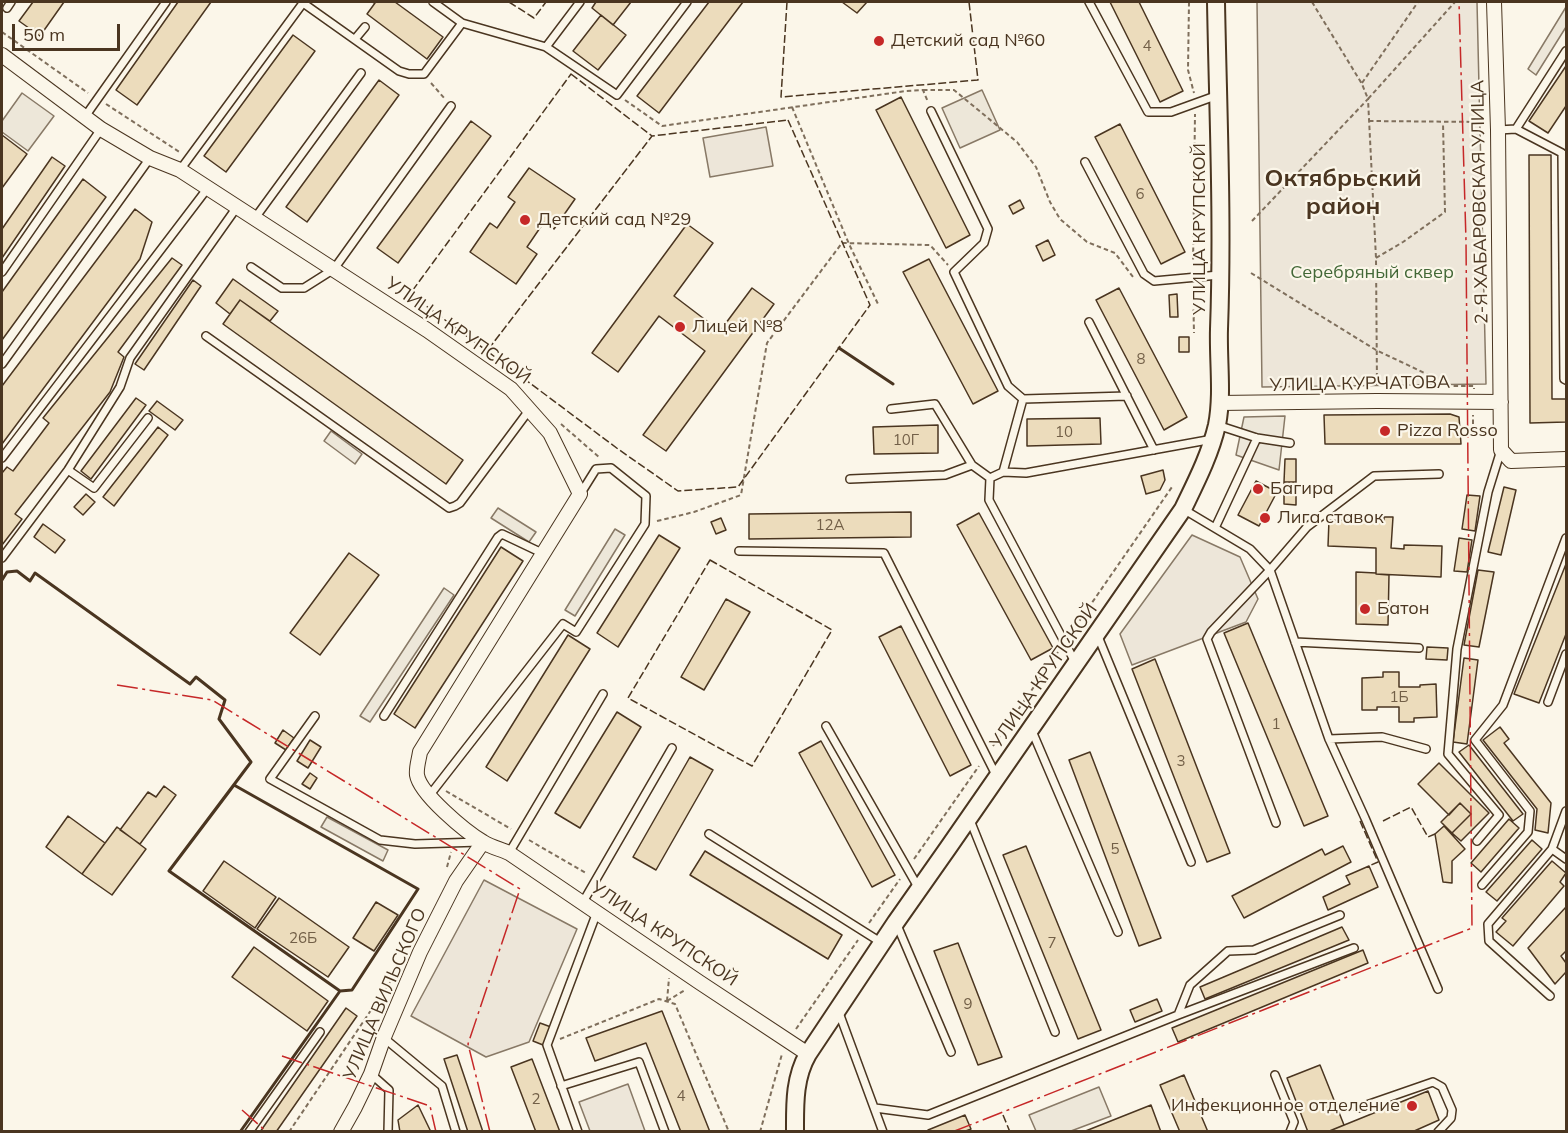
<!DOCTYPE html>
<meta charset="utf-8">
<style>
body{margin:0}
#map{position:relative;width:1568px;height:1133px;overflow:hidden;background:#fbf6e9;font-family:Mulish,sans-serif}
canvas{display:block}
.frame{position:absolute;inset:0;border:3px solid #4a3520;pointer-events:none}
.scale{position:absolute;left:12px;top:24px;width:108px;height:27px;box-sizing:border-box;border:3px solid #4a3520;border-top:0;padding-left:8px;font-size:18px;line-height:21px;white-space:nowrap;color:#4a3520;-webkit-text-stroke:4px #fbf6e9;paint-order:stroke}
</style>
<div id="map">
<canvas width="1568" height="1133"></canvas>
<div class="frame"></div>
<div class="scale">50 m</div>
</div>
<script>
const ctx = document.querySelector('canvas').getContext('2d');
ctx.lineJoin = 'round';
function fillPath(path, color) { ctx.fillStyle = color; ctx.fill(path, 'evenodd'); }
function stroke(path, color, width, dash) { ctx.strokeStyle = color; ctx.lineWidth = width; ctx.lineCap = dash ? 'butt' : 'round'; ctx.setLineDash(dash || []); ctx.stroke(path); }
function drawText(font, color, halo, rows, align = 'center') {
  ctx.font = font + ' Mulish,sans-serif'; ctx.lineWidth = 4.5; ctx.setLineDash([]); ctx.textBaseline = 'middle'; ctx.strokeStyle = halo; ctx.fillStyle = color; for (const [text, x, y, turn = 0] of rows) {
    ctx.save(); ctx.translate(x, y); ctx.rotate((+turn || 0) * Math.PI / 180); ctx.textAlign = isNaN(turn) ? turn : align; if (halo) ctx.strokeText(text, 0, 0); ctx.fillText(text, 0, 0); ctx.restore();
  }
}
const green = new Path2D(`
 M1257 2H1477L1486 384 1262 387Z
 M766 127 773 166 710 177 703 138Z
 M1192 535 1240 557 1258 599 1246 622 1132 665 1120 634Z
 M484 880 577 929 529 1042 486 1057 411 1016Z
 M628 1084 645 1131H590L579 1102Z`);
fillPath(green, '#ede6d9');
stroke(green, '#887966', 1.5);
const parking = new Path2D(`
 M1566 7V27L1536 75 1528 69Z
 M982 90 1000 130 960 148 942 108Z
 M22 93 54 116 28 151 2 132V121Z
 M1285 416 1279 470 1236 455 1244 417Z
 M331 431 362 454 355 464 324 441Z
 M498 508 536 532 529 542 491 518Z
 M615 529 625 535 575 616 565 610Z
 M444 588 454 595 370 722 360 716Z
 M327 817 388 850 383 861 321 827Z
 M1099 1087 1111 1116 1071 1131H1036L1029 1115Z`);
fillPath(parking, '#ede7d9');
stroke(parking, '#887966', 1.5);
const building = new Path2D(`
 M33 2H64L40 36 19 21Z
 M178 2H211L137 105 116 90Z
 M372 2H395L443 37 427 59 367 14 375 3Z
 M596 2H631L613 25 592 8Z
 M709 2H743L659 113 637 96Z
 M842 2H867L857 13Z
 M1110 2H1139L1183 91 1160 102Z
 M601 15 626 35 598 70 573 51Z
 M293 35 315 51 226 172 204 156Z
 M1566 66V106L1548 133 1529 121Z
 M379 80 399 95 307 222 286 207Z
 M901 97 970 235 946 248 876 110Z
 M471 121 491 136 398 263 377 248Z
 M1120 124 1185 252 1161 264 1095 137Z
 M2 135 27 154 2 188Z
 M1529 155H1551L1552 399H1566V422L1530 423Z
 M52 157 65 166 2 258V229Z
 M529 168 575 199 554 229 544 222 527 247 537 254 516 284 470 252 490 223 497 228 515 202 508 197Z
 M83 179 106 197 2 340V292Z
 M1020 200 1024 208 1013 214 1009 206Z
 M135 209 152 222 140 259 2 444V386Z
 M687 224 713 243 674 296 720 331 752 288 774 304 666 451 643 435 705 351 659 316 618 372 592 353Z
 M1048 240 1055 255 1043 261 1036 246Z
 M172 258 182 265 118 352 124 357 110 392 15 514 22 519 2 545V473L7 467 13 471 49 423 43 418Z
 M929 259 998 391 973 404 903 272Z
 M233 279 278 311 270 321 240 300 230 314 216 303Z
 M193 280 201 286 144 370 135 364Z
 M1119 288 1187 417 1164 430 1096 300Z
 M1177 294 1178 317H1170L1169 295Z
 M240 300 463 460 446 484 223 324Z
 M1179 337H1189V352H1179Z
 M136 398 146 405 91 479 81 471Z
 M157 401 183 420 175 430 149 411Z
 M1450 414 1459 417 1461 444H1325L1324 415Z
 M1100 418 1101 444 1027 446V419Z
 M938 425V453L874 454 873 427Z
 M158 427 168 435 114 506 103 497Z
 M1285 459H1296V482H1284Z
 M1163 470 1165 480 1160 490 1146 494 1141 476Z
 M1256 481 1277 492 1259 526 1238 515Z
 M1284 482H1296V505L1284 504Z
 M1504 487 1516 490 1501 555 1488 552Z
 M86 494 95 502 83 515 74 507Z
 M1467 495 1480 496 1475 531 1462 529Z
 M911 512V537L749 539V514Z
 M979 513 1053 648 1031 660 957 525Z
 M1384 517H1393L1391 548 1404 549V545L1442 546 1441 577 1376 574V548L1328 546 1329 520 1384 521Z
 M721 518 726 530 716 534 711 522Z
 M43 524 65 540 55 553 34 537Z
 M659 535 680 548 618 647 597 633Z
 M1459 538 1472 540 1467 572 1454 571Z
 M501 547 523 561 415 728 394 714Z
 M349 553 379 575 320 655 290 633Z
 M1566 564V634L1539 703 1514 694Z
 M1478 570 1494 572 1479 647 1464 645Z
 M1356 572 1376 573V574L1389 575 1388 625 1356 624Z
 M726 599 750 612 704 690 681 677Z
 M1248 623 1328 816 1304 826 1224 633Z
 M901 626 971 765 950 776 879 637Z
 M568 635 590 649 507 781 486 767Z
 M1427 647 1448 648 1447 660 1426 659Z
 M1464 658 1478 660 1467 744 1453 742Z
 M1155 659 1230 853 1207 862 1132 669Z
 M1383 672H1399V687H1420V685L1436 684 1437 717 1414 718V722H1399V707H1377V710H1362V678L1383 677Z
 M617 712 641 727 580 828 555 813Z
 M1500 727 1509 739 1504 743 1551 803 1548 833 1535 830 1537 809 1483 740Z
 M283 730 294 738 286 750 275 743Z
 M310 740 321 747 308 768 297 761Z
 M821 741 895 875 872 887 799 753Z
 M1469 745 1523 814 1513 821 1459 752Z
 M1090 752 1161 938 1139 946 1069 760Z
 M690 757 713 770 656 870 633 857Z
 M1439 763 1489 813 1461 841 1452 833 1471 814 1460 803 1449 815 1418 784Z
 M310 773 317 778 310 789 302 784Z
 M164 786 176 795 140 844 120 830 148 792 156 797Z
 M1460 803 1471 814 1452 833 1441 822Z
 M68 816 105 843 82 874 46 847Z
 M1509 819 1519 828 1481 872 1471 863Z
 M1444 826 1465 849 1452 861V883L1443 882 1435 834Z
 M117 827 146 849 112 895 82 874Z
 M1532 840 1542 849 1497 901 1486 892Z
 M1026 846 1101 1030 1078 1039 1003 855Z
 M1343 846 1351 862 1244 918 1232 896 1322 849 1325 855Z
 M705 851 842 935 828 959 690 875Z
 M224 861 276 897 255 928 203 891Z
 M1552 861 1566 873 1560 882 1564 886 1513 946 1496 932 1506 921 1502 918Z
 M1369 866 1378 887 1328 910 1323 897 1350 884 1346 876Z
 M279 898 349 947 328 977 257 929Z
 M376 902 398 915 374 951 353 938Z
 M1566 907V951L1561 956 1566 963V972L1555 984 1528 948Z
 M1342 927 1349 940 1205 999 1200 987Z
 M958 943 1002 1057 978 1065 934 951Z
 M254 947 328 1001 307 1031 232 977Z
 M1363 950 1368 963 1178 1042 1172 1028Z
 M1157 999 1162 1011 1135 1022 1130 1010Z
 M346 1008 357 1016 276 1132H260Z
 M662 1011 710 1132H681L646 1043 595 1061 586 1038Z
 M540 1023 551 1027 543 1045 533 1041Z
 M457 1055 483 1132H468L444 1059Z
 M532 1059 560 1132H536L511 1067Z
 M1320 1065 1344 1125 1327 1132H1308L1287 1078Z
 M1184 1075 1208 1132H1180L1160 1085Z
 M1428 1091 1439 1120 1412 1132H1327Z
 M418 1105 431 1132H400L398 1120Z
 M1151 1105 1161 1132H1083Z
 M965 1115 971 1129 963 1132H928V1130Z`);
fillPath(building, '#ecdcbc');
stroke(building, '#4a3520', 1.5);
const service = new Path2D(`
 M433 2 462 23 546 47 580 2
 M1089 2 1148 112H1171L1218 95
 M7 8 11 2
 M355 39 365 27
 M546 47 617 95 687 2
 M931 111 988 229 984 243 954 272 1008 386 1023 399
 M84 118 166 2
 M1516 129 1562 153 1564 379 1566 380
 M1498 130 1516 129 1566 51
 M1085 162 1144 274 1154 281 1219 275
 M180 170 303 3 399 71 409 74H424L462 23
 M255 218 361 73
 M251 267 282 288H304L334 269 451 106
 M2 272 101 129
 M1089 322 1154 450
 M206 336 449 508 455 506 460 503 530 409
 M2 364 150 158
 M891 409 935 404 972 465 990 478
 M1217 425 1257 438 1290 443
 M2 458 207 189
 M68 470 94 488 148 418
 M1003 472 1023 399 1127 396
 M850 479 945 475 972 465
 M1183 509 1250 549 1270 570 1329 739 1365 818 1438 989
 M1215 528 1257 438
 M739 551 884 553 996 775
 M2 558 68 470 120 387 130 358 237 207
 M1097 634 1191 862
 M1295 642 1419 648
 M1075 662 989 500 990 478 1003 472 1026 473 1213 439
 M1548 702 1566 654
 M315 716 270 779 380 840 415 844 480 842
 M384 716 498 537 502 534 542 553
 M826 726 918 887
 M1032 731 1118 932
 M1329 739 1382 737 1426 749
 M429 796 563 624 576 632 645 524 646 496 611 468 596 469 581 493
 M1566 811 1552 849 1566 859
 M970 820 1055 1032
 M1276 823 1207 639 1211 632 1270 570 1307 527 1374 476 1439 474
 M709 834 882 943
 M1477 841 1499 815 1448 754 1457 649 1488 492 1501 450
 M509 853 603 694
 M1482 885 1528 832 1530 811 1475 740 1503 705 1566 538
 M583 902 672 748
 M897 925 951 1052
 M1550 996 1489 941 1488 924 1552 849
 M838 1010 883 1132
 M1178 1015 1190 985 1228 951 1254 950 1340 915
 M384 1038 442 1086 456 1132
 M371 1074 389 1090 388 1132
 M1275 1075 1294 1122 1290 1132
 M561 1086 639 1062 665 1132
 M875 1108 928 1115 1178 1015 1354 948
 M1358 1108 1433 1082 1442 1087 1452 1110 1451 1118 1438 1132
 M249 1132 320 1032
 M578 1132 547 1045 597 912`);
const minor = new Path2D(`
 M1494 2 1498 130 1501 450 1511 461 1566 459
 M2 55 101 129 150 158 180 170 427 330 511 389 550 433 580 494 420 752C419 759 416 768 417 775 420 794 466 832 483 842 491 847 500 849 509 853L699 982 808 1054
 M1219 403 1377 401 1501 402
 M341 1132 355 1107 371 1074 384 1037 420 952 456 881 483 842`);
const tertiary = new Path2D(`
 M795 1132C795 1105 794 1078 808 1054L896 922 948 848 1183 509C1196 482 1210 455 1217 425 1223 394 1218 361 1219 329 1223 220 1218 111 1216 2`);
stroke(service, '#4a3520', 10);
stroke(minor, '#4a3520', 16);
stroke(tertiary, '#4a3520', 20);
stroke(new Path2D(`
 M1189 2 1188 70 1194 93
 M1312 2 1362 84 1368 99 1455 2
 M2 32 88 93
 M431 83 445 99
 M1362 83 1418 2
 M923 90H954L1017 142 1036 167 1050 202 1060 219 1087 242 1115 253 1133 277
 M625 100 662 126 906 91 923 90 928 102
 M106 104 181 153
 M792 107 849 244 878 304
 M1369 121 1483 122
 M1252 221 1368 99 1376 258 1377 386
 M1376 258 1403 242 1445 212 1443 123
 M1193 267 1195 114
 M1251 273 1376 350 1452 386H1474V389
 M1193 287 1194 333
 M561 424 600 458
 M1473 424V415
 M657 521 694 512 741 495 767 343 842 243 930 245 948 265
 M1071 633 1172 487
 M993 746 1058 652
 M446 791 511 829
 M529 840 586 873
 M914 859 979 766
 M447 867 451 852
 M869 923 900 879
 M667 1001 669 978
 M667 1001 685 990
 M796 1029 858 940
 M560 1039 659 999 675 1004 729 1132
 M289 1132 390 982
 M760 1132 782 1054`), '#7f6f5c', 2, [4.5, 3]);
stroke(service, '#fbf6e9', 7);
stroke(minor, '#fbf6e9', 14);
stroke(tertiary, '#fbf6e9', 16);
stroke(new Path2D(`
 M509 2 534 18 546 2
 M787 2 781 97 978 80 969 2
 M571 74 652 136 487 351 410 294Z
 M788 120 870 305 738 487 678 491 618 449 487 351 652 136Z
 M710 560 832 630 752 766 628 698Z
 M1360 821 1378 862 1369 866
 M1383 821 1411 807 1428 837 1435 834
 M1003 1115 1010 1132`), '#4a3520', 1.5, [8, 3]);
stroke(new Path2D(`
 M839 348 893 384
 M2 580 7 572 17 571 30 581 35 573 190 684 196 677 225 700 219 719 251 762 169 871 340 991 240 1132
 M234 785 418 889 352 990 340 991 169 871Z`), '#4a3520', 3);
stroke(new Path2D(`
 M117 685 212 700 520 889 468 1044 490 1132
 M282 1056 430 1106 436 1132
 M242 1110 267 1132
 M952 1132 1472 928 1466 241 1459 2`), '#c62828', 1.5, [21, 4.5, 3, 4.5]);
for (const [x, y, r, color] of [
 [879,41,6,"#c62828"],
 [525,220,6,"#c62828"],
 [680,327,6,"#c62828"],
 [1385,431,6,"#c62828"],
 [1258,489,6,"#c62828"],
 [1265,518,6,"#c62828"],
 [1365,609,6,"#c62828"],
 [1412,1106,6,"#c62828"]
]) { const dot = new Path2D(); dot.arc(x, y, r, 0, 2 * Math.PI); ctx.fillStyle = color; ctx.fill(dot); stroke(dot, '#fbf6e9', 2); }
drawText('15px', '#725f47', null, [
 ["4",1147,46],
 ["6",1140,194],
 ["8",1141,359],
 ["10",1064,432],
 ["10Г",906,440],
 ["12А",830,525],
 ["1Б",1399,697],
 ["1",1276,724],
 ["3",1181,761],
 ["5",1115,849],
 ["26Б",303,938],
 ["7",1052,943],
 ["9",968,1004],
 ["4",681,1096],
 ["2",536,1099]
]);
drawText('18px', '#4a3520', '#fbf6e9', [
 ["Детский сад №60",891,41],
 ["Детский сад №29",537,220],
 ["Лицей №8",692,327],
 ["Pizza Rosso",1397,431],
 ["Багира",1270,489],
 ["Лига ставок",1277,518],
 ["Батон",1377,609],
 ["Инфекционное отделение",1400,1106,"right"]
], 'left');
drawText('18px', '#4a3520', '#fbf6e9', [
 ["2-Я ХАБАРОВСКАЯ УЛИЦА",1480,202,-91],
 ["УЛИЦА КРУПСКОЙ",1200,229,-90],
 ["УЛИЦА КРУПСКОЙ",458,331,35],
 ["УЛИЦА КУРЧАТОВА",1360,384,-1],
 ["УЛИЦА КРУПСКОЙ",1044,676,-55],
 ["УЛИЦА КРУПСКОЙ",664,934,34],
 ["УЛИЦА ВИЛЬСКОГО",385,994,-67]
]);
drawText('18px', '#436837', '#fbf6e9', [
 ["Серебряный сквер",1372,273]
]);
drawText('bold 24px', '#4a3520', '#fbf6e9', [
 ["Октябрьский",1343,179],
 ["район",1343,207]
]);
</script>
